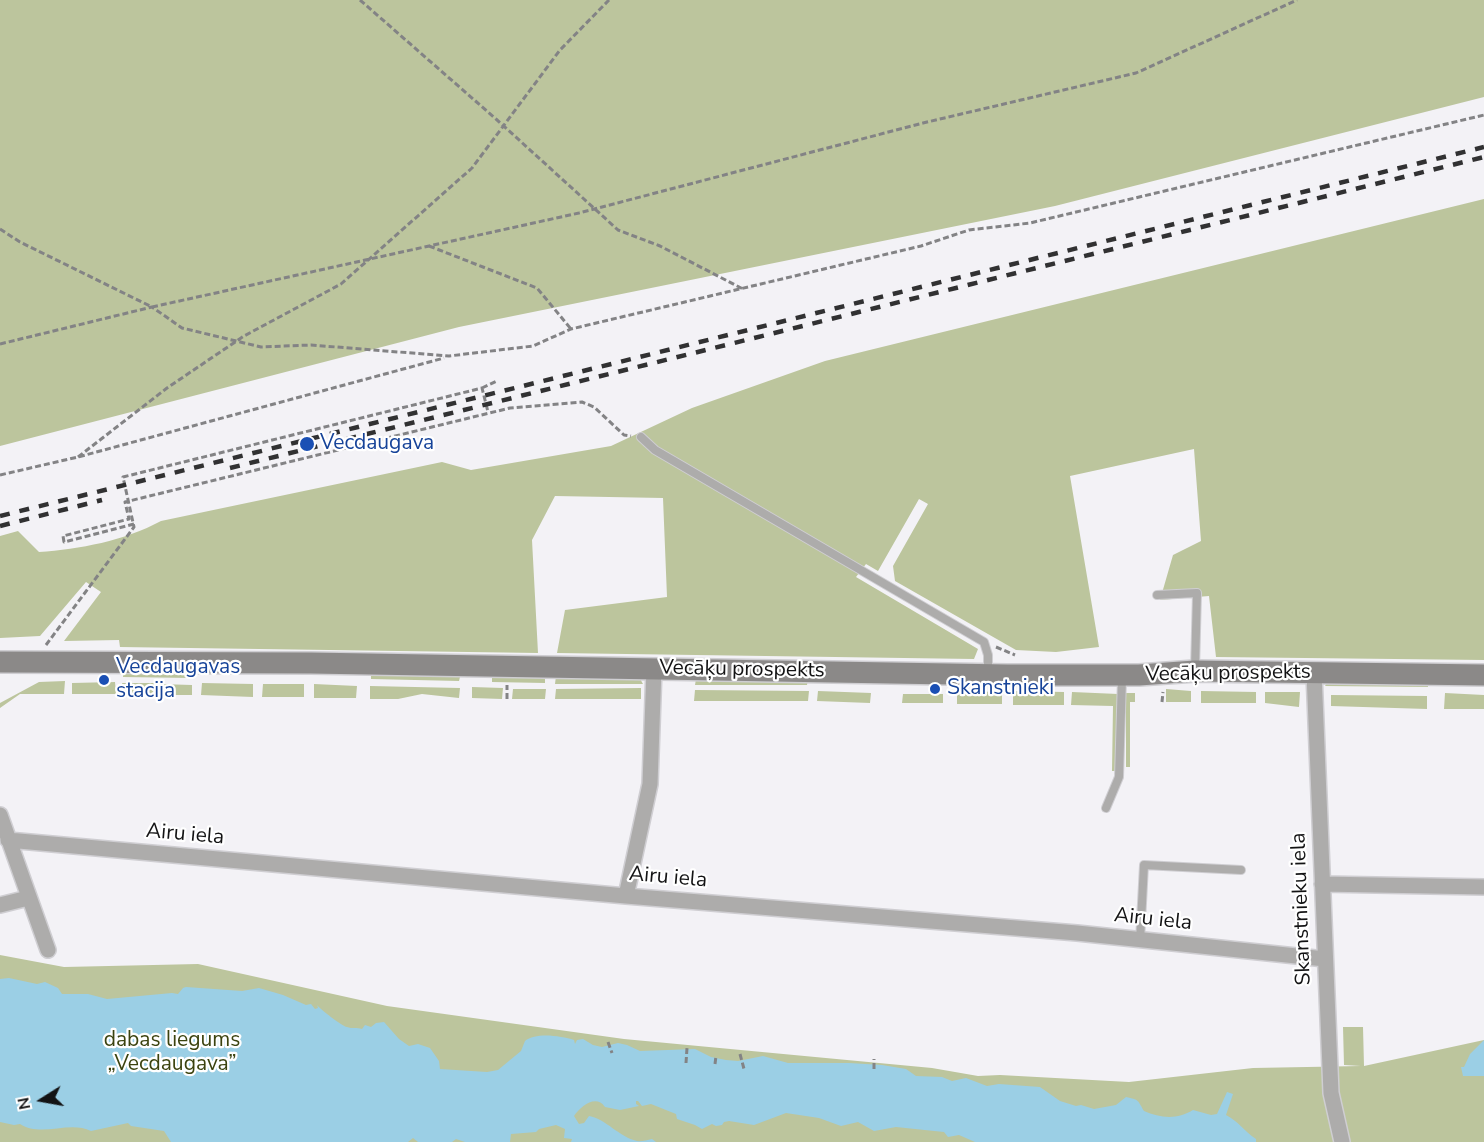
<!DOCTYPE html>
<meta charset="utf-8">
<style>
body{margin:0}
#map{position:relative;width:1484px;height:1142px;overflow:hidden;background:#f3f2f6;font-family:"Nunito Sans",sans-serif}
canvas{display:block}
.north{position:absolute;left:12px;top:1070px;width:60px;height:60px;-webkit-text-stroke:4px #fff;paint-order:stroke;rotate:259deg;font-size:16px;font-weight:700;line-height:24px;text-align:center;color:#131314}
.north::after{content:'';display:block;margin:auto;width:21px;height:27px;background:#131314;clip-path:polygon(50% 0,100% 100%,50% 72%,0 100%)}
</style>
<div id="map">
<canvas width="1484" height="1142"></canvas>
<div class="north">N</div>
</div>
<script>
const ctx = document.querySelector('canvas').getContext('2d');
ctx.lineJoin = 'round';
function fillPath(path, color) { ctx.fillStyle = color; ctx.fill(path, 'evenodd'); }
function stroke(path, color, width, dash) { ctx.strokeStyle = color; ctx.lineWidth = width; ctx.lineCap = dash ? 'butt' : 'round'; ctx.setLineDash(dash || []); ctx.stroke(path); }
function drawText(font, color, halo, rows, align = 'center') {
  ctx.font = font + ' "Nunito Sans",sans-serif'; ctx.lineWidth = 4.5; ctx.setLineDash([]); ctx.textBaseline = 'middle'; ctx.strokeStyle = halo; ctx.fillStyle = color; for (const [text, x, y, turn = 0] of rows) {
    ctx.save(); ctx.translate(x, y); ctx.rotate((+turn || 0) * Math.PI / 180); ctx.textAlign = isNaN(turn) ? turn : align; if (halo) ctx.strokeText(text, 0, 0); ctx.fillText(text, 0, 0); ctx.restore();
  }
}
fillPath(new Path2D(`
 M0 0H1484V97L1055 206 459 327 0 446Z
 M1484 199V660L1216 657 1209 596 1160 600 1173 555 1201 541 1194 449 1070 476 1099 647 1056 652 1016 650 895 581 893 566 928 504 919 499 878 571 866 564 856 577 978 649 974 659 557 653 565 610 667 597 663 498 555 496 532 540 538 653 120 647 119 640 64 641 101 592 86 582 40 636 0 638V536L18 531 39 552C80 549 124 541 161 521L442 462 471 470 611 446 692 408 825 361Z
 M123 670 193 672 192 678 123 677Z
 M371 675 460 677 459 681 371 679Z
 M492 675 545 677V683L492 682Z
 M556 676 639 677 643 684H555Z
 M696 679H808L807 685H695Z
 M65 681 64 694H20L0 708V703L39 682Z
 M115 682 116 694H72V683Z
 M122 683H154L153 694H123Z
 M202 683 253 684V697L201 695Z
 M1327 683H1428V687L1325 686Z
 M159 684 192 685V695H159Z
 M263 684H304V697H262Z
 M314 684 357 686 356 698H314Z
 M370 686 460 688 459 698 422 694 398 699H370Z
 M472 687 503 688 502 699 472 698Z
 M641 688V699H555L556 689Z
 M513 689H546L545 699H512Z
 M1166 689 1191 691V702H1166Z
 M695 690 809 691 808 701H694Z
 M818 691 871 693 870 703 817 701Z
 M957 691 1002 692V704H957Z
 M1013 691 1064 692V705H1013Z
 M1201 691 1256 692V703H1201Z
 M1072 692 1118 694 1116 771H1112L1113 706 1071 705Z
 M1265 692H1300L1299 707 1265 703Z
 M1126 693H1135V702H1130V767H1126Z
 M1445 693 1484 695V709H1444Z
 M903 694H943V703H902Z
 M1331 695 1427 696V709L1331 706Z
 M0 955 64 967 198 964 387 1006 624 1039 932 1068 978 1076 1000 1075 1129 1082 1253 1068 1361 1066 1344 1065 1343 1027H1363L1364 1066 1484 1040V1142H0Z`), '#bcc59d');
fillPath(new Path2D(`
 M9 978 37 984 45 982 58 988 62 994H88L107 999 172 993 178 994 183 988 186 987 242 991 259 988 283 995 306 1005 311 1004 315 1009 318 1008 317 1005C320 1009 342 1026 347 1027 352 1029 357 1027 362 1029L365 1025 371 1027 376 1023 384 1022 399 1039 409 1046 418 1044 430 1048 439 1061 440 1069 487 1072 498 1070 521 1051 525 1041C536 1032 561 1036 574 1040L575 1044 577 1040 583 1039 593 1045 602 1047 618 1043 627 1045 640 1051 695 1049 711 1057 726 1060 738 1061 763 1056 788 1063H849L882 1065 906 1069 916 1076 942 1077 952 1081 966 1078 987 1086 999 1084 1040 1087 1060 1101 1076 1106 1081 1105 1094 1109 1116 1105 1126 1097C1139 1100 1137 1099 1144 1111 1160 1118 1177 1120 1193 1110L1211 1115 1217 1114 1227 1092 1233 1094 1226 1115C1238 1121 1244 1131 1256 1139V1142H975L959 1135 948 1137 944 1132 896 1127 874 1131 858 1122 841 1126 819 1118 786 1113 754 1125 729 1121 724 1122 722 1125 716 1126 712 1124 702 1129 695 1125 677 1119 676 1114 651 1104 642 1106 638 1101H636V1104L639 1106 620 1110 605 1107C596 1094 581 1106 574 1116L579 1124 584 1123 589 1116C606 1119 619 1137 637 1141 641 1142 647 1140 652 1139L656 1142H571L572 1139 564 1138 565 1129 556 1125 539 1129 536 1132 511 1134 510 1142H465L456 1139 452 1142H418L413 1138 408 1142H171L164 1131 131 1126 128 1123 91 1131C69 1120 42 1138 20 1124L14 1125 0 1122V979Z
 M1484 1040V1076H1463L1461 1067H1464L1470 1054Z`), '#9bcfe5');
const lane = new Path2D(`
 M641 437 655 450 984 642 988 655V672
 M1157 595 1197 593 1195 669
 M1106 808 1119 777 1122 678
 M1140 941 1144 865 1241 870`);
const street = new Path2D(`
 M1314 673 1331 1093 1342 1142
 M0 815 48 950
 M8 840 626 896 1077 933 1325 959
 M1322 884 1484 887
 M626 896 650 784 654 668
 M0 905 28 898`);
const secondary = new Path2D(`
 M0 662 311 663 1007 675H1139L1195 671 1484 675`);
stroke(lane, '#cfced2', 10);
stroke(street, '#cfced2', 18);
stroke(secondary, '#cfced2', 24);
stroke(new Path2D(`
 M360 0 496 119 618 230 660 246 743 289
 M0 229 20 242 152 307 579 213 923 123 1136 73 1297 0
 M429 246 537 288 571 329
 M0 344 152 307 182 328 261 347 311 345 449 356 533 346 571 329 921 246 969 230 1030 223 1484 115
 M482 388 497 381
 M78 457 167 388 244 336 341 284 472 168 560 50 609 0
 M0 475 78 457 444 358
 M134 524 64 542 63 536 129 519 125 502 510 408 582 402 594 407 624 435 631 436
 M46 645 134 527 123 477 482 388 488 412
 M996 647 1015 655
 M156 695V680
 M507 699V685
 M1162 702 1163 692
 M608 1042 612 1053
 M740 1054 744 1069
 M686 1063 687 1048
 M715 1064 716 1056
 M874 1069V1059`), '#838385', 3, [6, 3]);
stroke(lane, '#adacab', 8);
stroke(street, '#adacab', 15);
stroke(secondary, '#8b8988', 21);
stroke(new Path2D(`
 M230 468 1484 157
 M0 516 1484 147
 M0 526 102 500`), '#313132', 4.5, [10, 10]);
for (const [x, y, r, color] of [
 [307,444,8,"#1a4fb4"],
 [104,680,6,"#1a4fb4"],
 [935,689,6,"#1a4fb4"]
]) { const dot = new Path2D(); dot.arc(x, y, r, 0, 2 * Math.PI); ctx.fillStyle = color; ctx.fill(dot); stroke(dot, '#fff', 2); }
drawText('21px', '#164399', '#fff', [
 ["Vecdaugava",320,444],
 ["Vecdaugavas",116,668],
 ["stacija",116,692],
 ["Skanstnieki",947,689]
], 'left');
drawText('21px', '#131314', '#fff', [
 ["Vecāķu prospekts",742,670,1],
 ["Vecāķu prospekts",1228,674,-1],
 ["Airu iela",185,835,5],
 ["Airu iela",668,878,5],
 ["Skanstnieku iela",1302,909,-92],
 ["Airu iela",1153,920,6]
]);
drawText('21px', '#3b430f', '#fff', [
 ["dabas liegums",172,1041],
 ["„Vecdaugava”",172,1065]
]);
</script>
